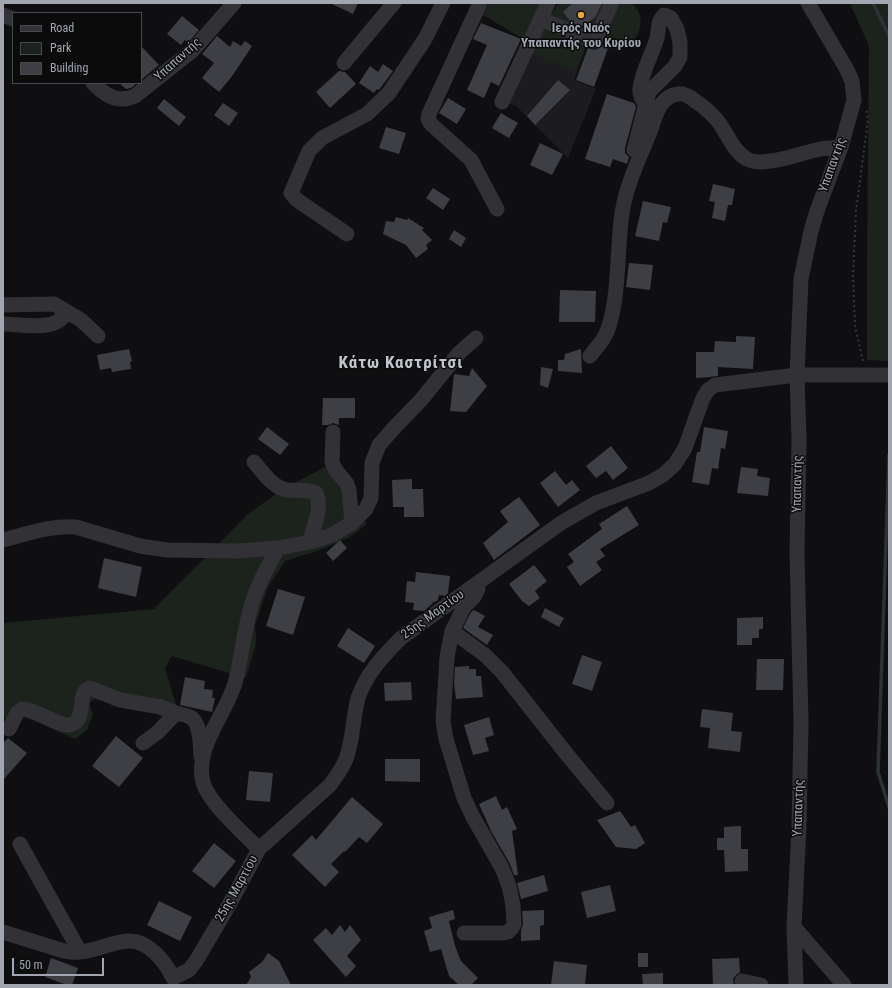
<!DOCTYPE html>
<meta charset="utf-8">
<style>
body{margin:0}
#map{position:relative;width:892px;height:988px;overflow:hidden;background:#0f0f11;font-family:"Roboto Condensed",sans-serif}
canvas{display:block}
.frame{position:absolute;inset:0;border:4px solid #a1a6b1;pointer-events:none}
.legend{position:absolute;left:12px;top:12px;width:130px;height:72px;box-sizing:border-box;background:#0b0b0c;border:1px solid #47494e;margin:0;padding:5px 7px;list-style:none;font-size:12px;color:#a1a6b1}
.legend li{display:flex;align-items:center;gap:8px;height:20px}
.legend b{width:20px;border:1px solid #47494e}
.scale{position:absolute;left:12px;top:958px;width:92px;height:18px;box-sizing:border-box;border:2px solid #a1a6b1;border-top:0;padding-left:5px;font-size:12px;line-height:14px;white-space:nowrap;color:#a1a6b1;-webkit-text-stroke:3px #0b0b0c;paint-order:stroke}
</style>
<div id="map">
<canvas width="892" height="988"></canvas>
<div class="frame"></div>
<ul class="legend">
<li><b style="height:5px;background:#313136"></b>Road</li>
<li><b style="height:11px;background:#1c231d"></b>Park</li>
<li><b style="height:11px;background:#3e3f44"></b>Building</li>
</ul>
<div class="scale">50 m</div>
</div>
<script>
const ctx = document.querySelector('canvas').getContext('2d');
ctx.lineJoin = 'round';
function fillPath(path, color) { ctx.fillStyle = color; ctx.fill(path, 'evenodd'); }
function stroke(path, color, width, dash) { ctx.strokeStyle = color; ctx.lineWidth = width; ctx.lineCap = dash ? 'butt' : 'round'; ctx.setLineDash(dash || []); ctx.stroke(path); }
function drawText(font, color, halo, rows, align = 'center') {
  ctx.font = font + ' "Roboto Condensed",sans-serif'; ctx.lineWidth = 3; ctx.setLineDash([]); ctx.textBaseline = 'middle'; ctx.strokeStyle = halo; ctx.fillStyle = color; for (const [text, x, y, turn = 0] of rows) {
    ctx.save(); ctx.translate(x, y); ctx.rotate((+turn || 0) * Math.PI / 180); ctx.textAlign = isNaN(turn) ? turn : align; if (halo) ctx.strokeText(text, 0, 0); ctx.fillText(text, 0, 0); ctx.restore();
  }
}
fillPath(new Path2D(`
 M546 23 588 41 574 80 596 89 568 158 516 106 507 103Z`), '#1c1c1e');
fillPath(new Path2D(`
 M489 3H545L525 40 483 15Z
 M558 3H632C640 11 643 20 639 31 637 40 624 48 616 49 603 50 560 29 546 23Z
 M850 3H889V361L867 360V261L869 46Z
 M545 25 587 43 575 71 533 54Z
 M338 466 356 489 359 513 367 524 348 538 320 550 285 561 268 587 255 625 256 643 246 678 172 656 165 668 181 722 165 718 145 709 95 699 89 703 93 714 87 730 75 739 23 716 3 718V623L154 609 248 514 283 489 325 467Z`), '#1c231d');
stroke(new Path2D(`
 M873 3 889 36
 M889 455 878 772 889 807`), '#2a3238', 3.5);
fillPath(new Path2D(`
 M330 3H358L353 14Z
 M573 3H602L596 16 584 27 571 22 563 12Z
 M182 16 199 30 188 43 185 40 181 45 167 34Z
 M481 23 521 39 499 86 491 82 484 98 467 90 487 45 473 39Z
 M217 36 230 47 233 41 241 46 245 41 252 46 233 75 219 92 202 78 214 63 202 54Z
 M141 46 159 65 141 80Z
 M601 46 608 48 594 87 576 80 588 48 595 50Z
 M383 64 393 71 379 90 377 89 374 93 359 83 370 66 378 72Z
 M339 71 345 72 356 84 330 108 316 92Z
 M558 80 570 90 535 125 527 116Z
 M119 83H137L131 88 126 89Z
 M607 94 634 103 636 107 625 148V153L629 157 627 164 613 159 610 167 585 159Z
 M448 98 466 109 457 124 439 113Z
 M164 99 186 117 179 126 157 108Z
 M223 103 238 113 229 126 214 115Z
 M501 113 518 123 509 138 492 128Z
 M386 127 406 133 399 154 379 148Z
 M540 143 563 154 552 175 530 165Z
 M713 184 735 189 732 205H728L725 221 712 218 715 202 709 201Z
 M433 188 450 199 443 210 426 198Z
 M643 201 671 207 667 223 663 222 659 241 635 236Z
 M396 217 407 220 408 218 424 228 422 230 432 240 426 245 428 249 416 258 406 245 383 234 386 221 394 222Z
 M454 230 466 238 461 247 449 239Z
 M629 263 653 265 650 290 626 287Z
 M560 290 596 291 595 322H559Z
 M736 336 755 337 753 369 718 367V376L710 377 696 378V352H714L715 341 736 342Z
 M129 349 132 361 130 362 131 369 112 372 111 368 100 370 97 355Z
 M581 349 582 373 558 371V360H564L565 354Z
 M541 367 553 369 548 388 540 385Z
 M472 368 487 386 466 412 450 411 454 374 469 376Z
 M323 398H355V418H339V425L333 423 328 425H322Z
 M267 427 289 444 280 455 258 439Z
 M704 427 728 431 725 449 721 448 718 469 712 468 709 485 692 482 697 452H700Z
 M611 446 628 468 613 480 606 471 596 478 586 466Z
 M741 467 758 469 757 476 770 478 768 496 737 493Z
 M555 471 566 485 572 480 580 490 558 507 540 483Z
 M412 479V489H423L424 517H404V507H393L392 480Z
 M519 497 540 525 494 560 483 543 508 522 500 511Z
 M627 506 639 525 600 549 605 556 596 562 602 570 580 586 567 567 574 562 568 554 602 529 599 524Z
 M340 540 347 548 333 561 326 553Z
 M104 558 142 567 136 597 98 588Z
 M534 565 547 581 535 591 540 598 529 606 522 601 509 584Z
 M416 572 450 576 448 593 445 596 439 595 438 600 435 602H433L432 604 424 611 413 610 414 603 405 602 407 581 415 582Z
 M278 589 305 597 293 635 266 626Z
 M545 608 564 618 559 627 541 617Z
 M474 610 485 616 478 627 493 635 487 645 463 628 471 612Z
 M763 617V629H759V638H752V645H737V618Z
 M348 628 375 646 364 663 337 646Z
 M582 655 602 662 592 691 572 684Z
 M757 659H784L783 690H756Z
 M469 666V669H476V676H481L483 697 456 699 454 683 455 667Z
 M185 677 205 681 204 689 213 690 212 698H215L212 712 180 705Z
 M411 682 412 700 385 701 384 683Z
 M702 709 733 713 731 731 742 732 740 752 708 748 710 728 700 727Z
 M489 717 494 735 485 738 489 751 473 755 464 725Z
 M116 736 143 758 119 787 92 766Z
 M8 738 27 753 3 780V743Z
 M385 759H420V782L385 781Z
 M249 771 273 773 270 802 246 800Z
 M496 796 502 810 507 807 517 829 512 831 518 875H514L510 864 491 831 479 804Z
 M352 797 383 824 367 843 359 837 345 852 344 851 331 864 339 872 325 887 292 855 312 835 316 840Z
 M620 811 631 827 635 825 645 843 636 849 616 847 597 820Z
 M741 826V849H748V871L725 872 724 850H717V838H724V827Z
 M214 843 236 861 214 888 192 871Z
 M544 875 548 891 521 899 517 883Z
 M610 885 616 911 587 918 581 892Z
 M159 901 192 917 180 941 147 925Z
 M453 910 455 919 449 921 455 946 461 961 478 978 471 985H459L449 976 441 949 430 952 424 931 432 928 429 917Z
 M544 910V925L540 926V940L521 941V930L523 924 522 911Z
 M340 925 345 932 350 925 361 940 347 956 356 966 346 977 313 940 326 928 332 935Z
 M268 953 279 961 291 985H246L251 977 249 972 262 962Z
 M638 953H648V967H638Z
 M51 958 78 968 72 985H67L45 977Z
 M739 958 740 972 736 975 733 979 734 985H713L712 959Z
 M554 961 587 965 585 985H551Z
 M663 973V985H643L642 974Z`), '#3e3f44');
stroke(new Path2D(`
 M863 361 855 326 853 276 856 211 868 120 866 108`), '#37383c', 2, [2, 3]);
stroke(new Path2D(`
 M480 3 429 114 428 119 431 124 471 160 497 209
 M3 15 13 19
 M541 19 594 41 612 3
 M344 63 394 3
 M93 83C104 95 118 104 135 96L193 50 234 3
 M502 102 548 3
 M634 150 649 92 675 66 680 57V42L677 29 671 18 664 15C657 22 659 29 657 38 652 55 642 71 640 88 639 95 642 100 646 105
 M347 234 297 200 291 193 309 151 322 138 367 114 389 93 425 39 443 3
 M3 305 54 304 64 310 65 314C56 332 21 324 3 324
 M64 310 81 320 98 336
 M590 356C597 347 606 338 609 326 619 293 617 256 621 221 624 190 638 161 650 132 655 118 659 96 678 94 684 93 690 97 694 100 703 106 710 112 717 120 727 132 733 153 749 160 766 167 801 153 820 149 826 148 834 148 841 147
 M333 432 332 462 335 469 347 484 349 490 352 523
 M254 462C263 472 273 488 287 490 297 491 306 489 316 493 323 508 313 527 310 542
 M3 540C27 534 51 525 76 527L140 546 167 550 238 551 278 548
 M452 631 485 655 502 672 565 752 607 803
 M9 729 17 713 22 709C36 709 60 727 70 725 74 724 78 721 79 717 82 710 82 702 83 695L85 691 90 688 120 700 161 707 176 713
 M143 743 157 733 176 713C181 714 187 715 192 718 201 726 200 744 201 756
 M20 844 80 952
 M259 849C244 834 208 802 203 782 194 748 226 714 235 683 242 657 244 629 252 603 258 583 268 566 278 548L310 542 332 535 352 523 366 509 371 498 372 463 379 445 393 429 421 400 459 353 476 338
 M794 927 844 985
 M3 932 64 951C69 952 75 953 80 952 96 951 111 942 128 941 148 940 165 961 173 978
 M464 933H503L508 932 512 928 514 924 513 905 509 886 502 868 473 817 464 798 446 739 443 721 447 657 452 631 464 607 474 597 478 589 477 587
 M173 978 189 970 196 961 229 905 259 849 330 785C336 777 342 769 346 759 353 741 353 717 358 698 366 674 383 656 401 638L561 523 596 503 649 483 663 475 675 464 685 448 703 398 708 390 715 385 797 375H889
 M742 981 761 985
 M796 985 794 927 799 827 801 723 797 552 799 440 797 375 801 279 811 231 817 211 841 147 854 100 852 81 846 68 808 3`), '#313136', 15);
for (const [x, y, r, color] of [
 [581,15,4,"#eaa92f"]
]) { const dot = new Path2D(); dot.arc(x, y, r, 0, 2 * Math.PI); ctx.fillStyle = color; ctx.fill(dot); stroke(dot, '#0b0b0c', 1.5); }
drawText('bold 13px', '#a1a6b1', '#0b0b0c', [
 ["Ιερός Ναός",581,29],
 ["Υπαπαντής του Κυρίου",581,44]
]);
drawText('13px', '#a1a6b1', '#0b0b0c', [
 ["Υπαπαντής",178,60,-42],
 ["Υπαπαντής",833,165,-70],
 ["Υπαπαντής",798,484,-89],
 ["25ης Μαρτίου",433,615,-36],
 ["Υπαπαντής",799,808,-88],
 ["25ης Μαρτίου",237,889,-61]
]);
ctx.letterSpacing = '1px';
drawText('bold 17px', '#c2c5cd', '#0b0b0c', [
 ["Κάτω Καστρίτσι",401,364]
]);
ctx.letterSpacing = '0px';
</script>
